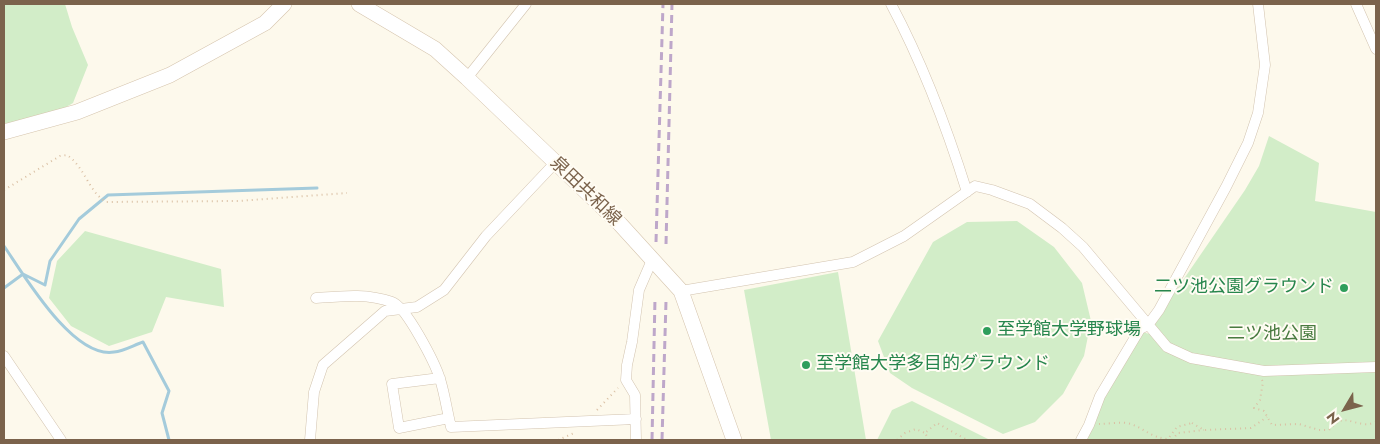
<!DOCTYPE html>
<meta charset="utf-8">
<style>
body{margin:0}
#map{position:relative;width:1380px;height:444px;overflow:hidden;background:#fdf9ec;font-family:Jost,sans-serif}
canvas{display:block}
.frame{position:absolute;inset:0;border:5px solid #7b634c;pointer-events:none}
.north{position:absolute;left:1320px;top:384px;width:50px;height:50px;-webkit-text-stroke:4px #fffcf3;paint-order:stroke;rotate:233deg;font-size:14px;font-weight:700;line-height:20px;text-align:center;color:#7b634c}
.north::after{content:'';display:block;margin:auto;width:18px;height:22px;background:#7b634c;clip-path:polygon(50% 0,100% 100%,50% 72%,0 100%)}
</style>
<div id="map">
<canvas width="1380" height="444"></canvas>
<div class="frame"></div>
<div class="north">N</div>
</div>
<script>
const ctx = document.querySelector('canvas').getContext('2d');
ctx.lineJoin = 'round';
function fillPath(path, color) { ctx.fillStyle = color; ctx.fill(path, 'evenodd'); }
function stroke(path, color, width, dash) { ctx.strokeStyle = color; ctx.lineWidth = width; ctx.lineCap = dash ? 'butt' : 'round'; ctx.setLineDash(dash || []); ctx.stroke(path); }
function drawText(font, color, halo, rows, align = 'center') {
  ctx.font = font + ' Jost,"Noto Sans JP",sans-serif'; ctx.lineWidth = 4; ctx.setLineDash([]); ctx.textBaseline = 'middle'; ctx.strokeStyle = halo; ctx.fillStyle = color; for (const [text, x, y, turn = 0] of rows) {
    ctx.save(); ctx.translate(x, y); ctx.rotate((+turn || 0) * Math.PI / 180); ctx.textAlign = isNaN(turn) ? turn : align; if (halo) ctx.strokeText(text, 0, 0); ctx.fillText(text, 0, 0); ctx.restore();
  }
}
fillPath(new Path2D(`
 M4 4H65L72 27 88 65 73 103 46 119 4 124Z
 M1269 136 1319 163 1315 201 1376 212V440H1075L1137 331 1150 334 1157 318 1245 190 1259 166Z
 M1017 221 1054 247 1082 283 1091 321 1084 356 1063 394 1035 422 1003 434 912 388 890 373 878 341 933 242 967 222Z
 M85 231 221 269 224 307 166 297 152 332 109 346 71 326 49 298 57 261Z
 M838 272 866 440H771L744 290Z
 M912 401 990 440H877L892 410Z`), '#d2edc8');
stroke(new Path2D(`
 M4 246C24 275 73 359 114 352 124 351 134 345 143 342L169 391 162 413 169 440
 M4 288 23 274 45 285 50 261 79 219 108 195 317 188`), '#a4cbdb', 3);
const street = new Path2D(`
 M891 4C923 64 947 128 967 192
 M1356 4 1376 49
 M467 78 526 4
 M681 291 853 262 904 236 975 186 992 190 1030 204 1062 228 1083 247 1167 347 1191 358 1264 371 1376 367
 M316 298C342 296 367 293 392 302 406 306 435 363 440 379 445 395 447 411 451 427L636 419
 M4 356 61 440
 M440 378 392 384 399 428 449 418
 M310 440 314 392 323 365 385 311 417 307 444 290 486 236 555 163
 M636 440 635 395 626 380 627 365 632 342 639 290 652 260
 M1081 440 1089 425 1100 396 1140 329 1148 325 1159 310 1226 187 1248 143 1258 113 1265 65 1258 4`);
const secondary = new Path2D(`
 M359 4 435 49 467 78 620 224 681 291 734 440
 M4 132 77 112 170 75 265 23 284 4`);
stroke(street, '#d2c3af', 11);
stroke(secondary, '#d5c4ad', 16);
stroke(new Path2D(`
 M4 190 60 156 67 155C85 167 88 191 106 202L238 201 347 193
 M1262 380 1263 382 1260 400 1254 408 1264 411 1272 425 1299 424 1319 430H1329C1342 414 1347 422 1364 424 1368 425 1372 423 1376 422
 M597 410 618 388
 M1192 423 1204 430 1251 428 1267 417
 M1099 424C1109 424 1122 421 1131 424 1145 429 1152 438 1168 439L1177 427 1192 423
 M558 440 574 433
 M897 440 905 433 916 429 925 433
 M929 440 925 433 937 423 967 440
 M1172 440 1178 433 1204 430`), '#dac0a4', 2, [1, 4]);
stroke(street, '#fff', 10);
stroke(secondary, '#fff', 15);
stroke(new Path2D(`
 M656 242 663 4
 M666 244 672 4
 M652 440 655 298
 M662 440 666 301`), '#bea7ca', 3, [8, 5]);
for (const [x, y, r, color] of [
 [1344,288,5,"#2e9e5b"],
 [987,331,5,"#2e9e5b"],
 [806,365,5,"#2e9e5b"]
]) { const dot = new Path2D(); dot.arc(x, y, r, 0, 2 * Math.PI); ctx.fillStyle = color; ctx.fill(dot); stroke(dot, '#fffcf3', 2); }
drawText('18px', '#7b634c', '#fffcf3', [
 ["泉田共和線",585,192,44]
]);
drawText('18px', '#27864d', '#fffcf3', [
 ["二ツ池公園グラウンド",1334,288,"right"],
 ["至学館大学野球場",997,331],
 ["至学館大学多目的グラウンド",816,365]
], 'left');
drawText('18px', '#497b40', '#fffcf3', [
 ["二ツ池公園",1272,335]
]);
</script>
